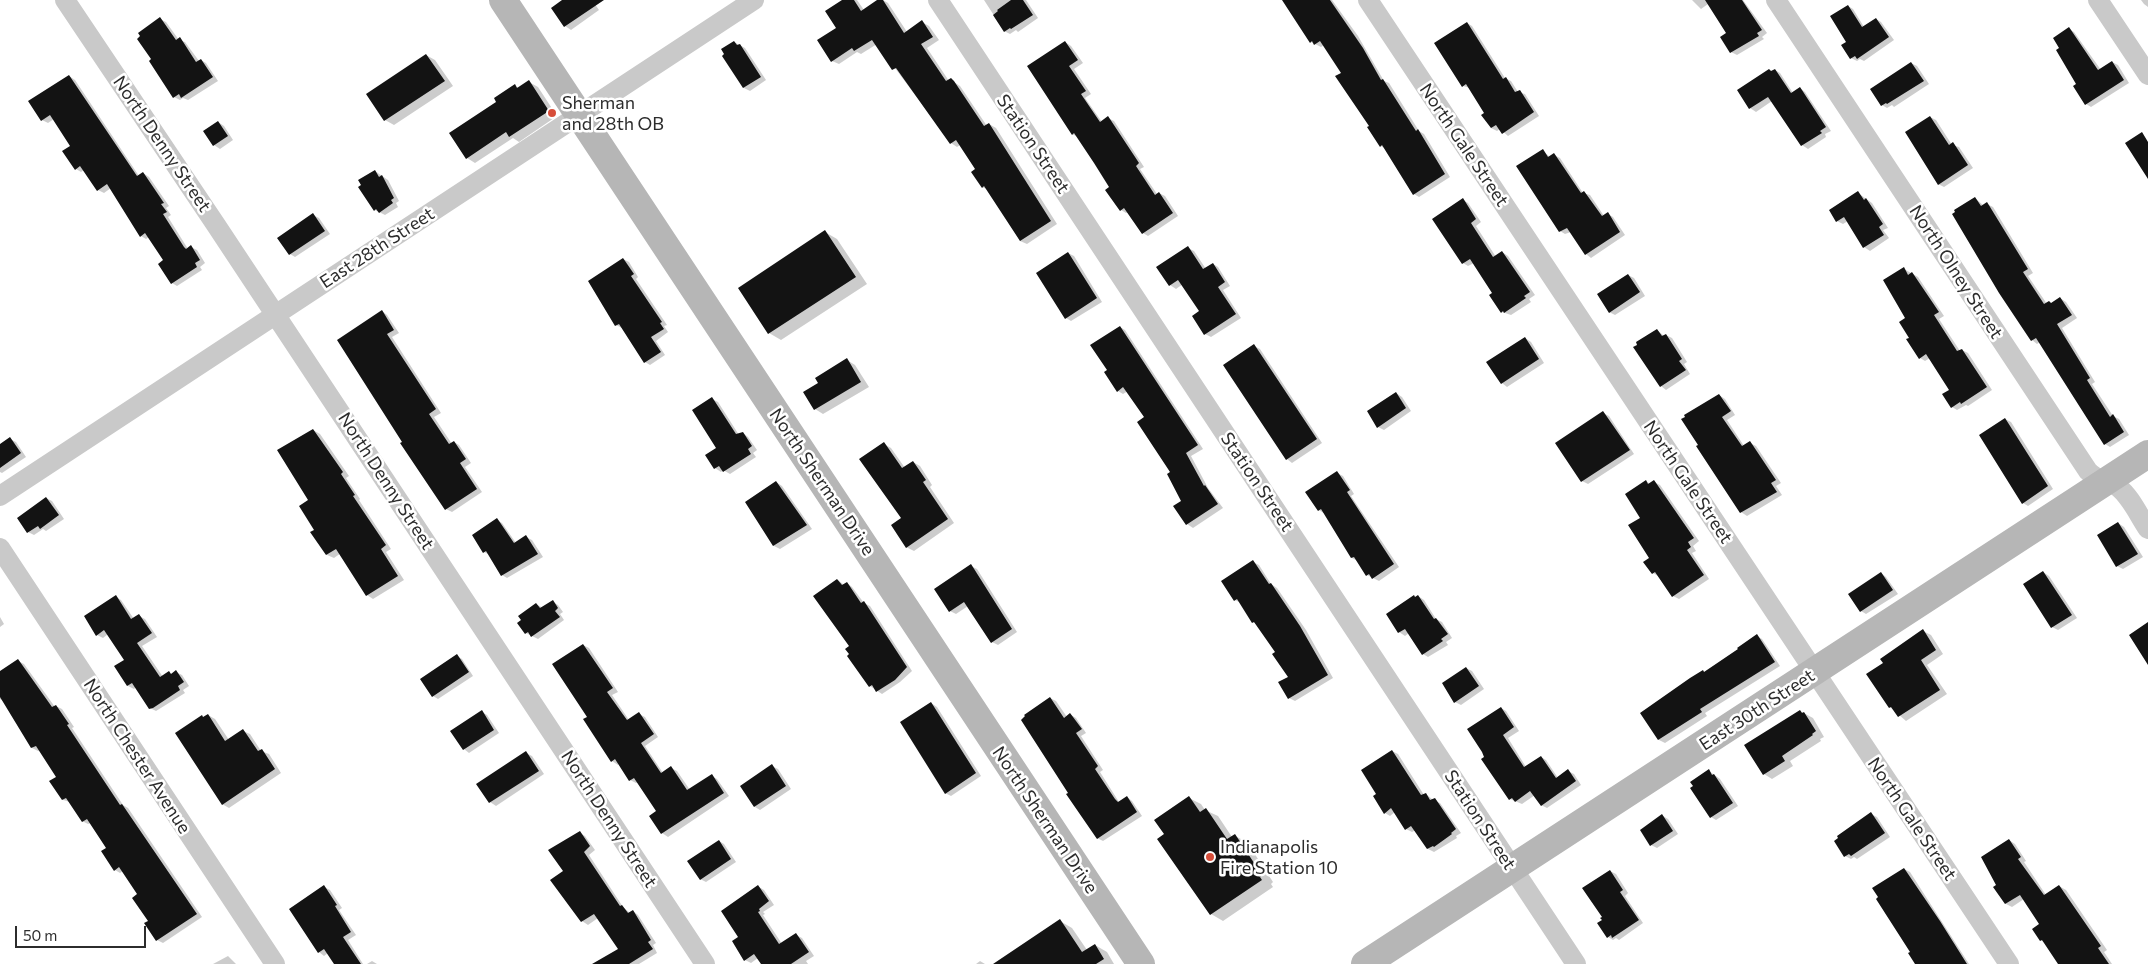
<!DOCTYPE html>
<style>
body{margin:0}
#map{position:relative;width:2148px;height:964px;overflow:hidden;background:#fff;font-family:Commissioner,sans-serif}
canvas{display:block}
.scale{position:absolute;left:15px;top:926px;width:131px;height:22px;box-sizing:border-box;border:2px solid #2c2c2c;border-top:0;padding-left:6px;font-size:15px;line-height:18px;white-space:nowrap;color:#2c2c2c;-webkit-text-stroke:4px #fff;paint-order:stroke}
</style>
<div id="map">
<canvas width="2148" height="964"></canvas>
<div class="scale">50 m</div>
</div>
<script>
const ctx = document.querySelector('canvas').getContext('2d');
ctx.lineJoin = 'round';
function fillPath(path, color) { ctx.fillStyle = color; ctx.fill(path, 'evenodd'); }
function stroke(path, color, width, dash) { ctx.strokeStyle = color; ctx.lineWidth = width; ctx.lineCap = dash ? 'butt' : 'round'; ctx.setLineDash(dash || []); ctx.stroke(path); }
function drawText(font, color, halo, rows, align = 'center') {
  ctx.font = font + ' Commissioner,sans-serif'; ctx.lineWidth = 5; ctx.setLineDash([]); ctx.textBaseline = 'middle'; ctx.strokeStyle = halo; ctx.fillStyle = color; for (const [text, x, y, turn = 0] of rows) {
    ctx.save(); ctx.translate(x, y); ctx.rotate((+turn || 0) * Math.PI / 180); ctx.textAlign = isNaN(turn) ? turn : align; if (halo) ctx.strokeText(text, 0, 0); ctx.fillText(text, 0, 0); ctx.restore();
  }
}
fillPath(new Path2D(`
 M564 0H592L599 10 571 30 565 26 552 8Z
 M844 0H857L864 10 880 0H883L888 3 907 32 922 22 929 26 939 40 927 48 949 81 951 80 960 86 987 126 989 124 996 128 1057 224 1027 244 1020 241 989 190 982 187 976 169 960 145 957 147 951 143 877 44 861 54 857 52 839 64 832 61Z
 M984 0H1026L1038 18 1018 32 1016 30 1010 34 1004 31Z
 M1284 0H1332L1358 36 1384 81 1389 83 1419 131 1424 134 1450 177 1419 197 1414 194 1386 149 1381 146 1342 73 1324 45 1321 47 1311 42Z
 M1692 0H1743L1767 33 1762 37 1764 39 1737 55 1731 52 1728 33 1708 4 1701 9Z
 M2141 0H2148V7L2144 4Z
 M1848 6 1853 9 1864 27 1876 19 1881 22 1894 40 1864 61 1860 59 1857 61 1851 58 1847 42Z
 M160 19 166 22 179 40 185 42 199 61 201 60 206 63 218 81 188 100 183 98 180 100 174 97 153 59Z
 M1467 23 1472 26 1505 78 1511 81 1518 92 1525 94 1539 116 1508 136 1500 129 1497 131 1491 128 1486 113 1470 88 1463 86Z
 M2069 29 2074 32 2101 70 2112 62 2118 65 2129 83 2091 107 2086 104 2061 48Z
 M734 42 745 48 766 80 750 91 744 88 724 56Z
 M1065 42 1071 46 1083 63 1074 69 1091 94 1085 98 1102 122 1108 118 1114 121 1144 167 1140 169 1157 194 1159 193 1165 196 1178 216 1148 236 1143 233 1128 212 1126 213 1121 210 1111 188 1078 137 1072 134Z
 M426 55 435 60 453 86 394 125 385 120Z
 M1911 63 1917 66 1929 84 1894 107 1892 105 1887 108 1882 105Z
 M1775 70 1780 73 1793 93 1800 88 1805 92 1831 131 1825 134 1826 137 1808 149 1802 145 1772 101 1756 112 1750 108 1739 91Z
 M69 76 75 80 139 176 143 173 149 177 169 206 166 208 171 215 168 217 188 249 191 247 197 250 205 263 200 267 202 270 177 286 172 283 165 261 149 237 146 239 141 236 111 188 104 193 98 190 84 170 81 172 76 169 71 146 54 119 48 123 42 120Z
 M529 82 538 87 557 116 519 142 513 138 475 163 467 158 498 102 515 86 519 88Z
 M1930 117 1936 120 1952 145 1959 147 1973 168 1944 187 1938 184Z
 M218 122 224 126 233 140 220 149 214 145 205 132Z
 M1543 151 1550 157 1554 155 1560 158 1583 193 1590 195 1604 216 1608 214 1613 217 1625 235 1591 258 1586 254 1571 232 1565 234 1560 231Z
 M375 171 388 180 399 201 396 203 398 207 385 215 375 210Z
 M1858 193 1872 203 1888 228 1883 230 1889 238 1870 251 1864 247 1848 221 1843 224 1837 221Z
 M1975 198 1984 206 1987 204 1993 207 2033 273 2028 276 2047 304H2052L2060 298 2066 302 2077 318 2062 328 2095 382 2092 384 2113 416 2119 419 2129 435 2110 447 2105 444 2040 342 2037 344 2032 340Z
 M1463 200 1468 203 1481 222 1476 226 1496 257 1502 252 1508 256 1535 295 1529 299 1531 302 1511 315 1502 312 1493 294 1474 263 1468 266 1463 263Z
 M313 215 319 218 330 234 295 257 290 254Z
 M825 232 837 239 867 284 781 340 769 333 740 289Z
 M1188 248 1194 251 1206 269 1213 264 1218 267 1230 286 1223 290 1241 318 1211 337 1205 334 1201 311 1183 284 1176 289 1170 285 1158 267Z
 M1068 253 1074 256 1102 302 1071 321 1066 318Z
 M623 259 629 262 638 277 636 279 667 325 664 326 668 332 656 341 665 355 650 365 645 362 622 328 616 325Z
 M1904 269 1918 277 1944 316 1939 319 1960 351 1962 350 1968 353 1992 390 1968 406 1966 405 1957 410 1952 407 1951 391 1930 358 1925 361 1920 358 1911 338 1907 318Z
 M1628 275 1634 278 1645 296 1615 315 1609 312Z
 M382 311 387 315 399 333 392 337 441 413 434 417 452 444 454 442 459 445 471 463 465 467 482 492 452 512 446 509 404 442Z
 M1120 327 1125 330 1203 449 1191 456 1208 488 1223 508 1193 528 1187 524 1175 506 1183 501 1146 418 1128 391 1123 394 1118 391 1109 371Z
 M1657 330 1664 336 1666 335 1672 338 1687 362 1684 364 1690 374 1666 390 1661 386Z
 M1525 338 1531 342 1544 363 1507 387 1502 383Z
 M1254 346 1260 349 1322 443 1292 463 1287 459Z
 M847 360 855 365 869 387 823 414 815 409 820 383Z
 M1396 393 1402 397 1411 411 1384 430 1378 427Z
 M1719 395 1725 399 1735 415 1727 420 1744 446 1750 443 1756 446 1781 483 1776 486 1782 495 1747 516 1741 512 1697 447 1699 445 1687 417Z
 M712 399 718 402 739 435 743 433 748 437 757 450 753 453 756 457 730 474 723 470 721 472 715 468 718 448Z
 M1603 413 1609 416 1634 454 1588 484 1582 481Z
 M2005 419 2011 422 2053 489 2028 506 2023 503Z
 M313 430 320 434 349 476 346 478 360 499 359 500 391 549 386 552 404 580 373 599 367 595 341 553 334 558 327 555 312 532 316 530 310 500Z
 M10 439 16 442 26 457 2 473 0 472V445Z
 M884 444 891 448 905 468 913 462 920 466 932 485 930 487 954 523 914 551 906 547 902 519Z
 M1337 473 1343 476 1354 494 1351 496 1399 567 1379 581 1367 575 1358 561 1352 558 1325 514 1319 510Z
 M1646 481 1650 484 1654 482 1660 485 1699 541 1693 546 1696 551 1692 553 1709 579 1679 599 1673 596 1658 576 1653 573 1642 518Z
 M776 482 782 486 812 529 780 549 774 546 747 503Z
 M46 498 52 501 64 519 46 531 43 529 34 535 28 532Z
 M497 520 502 523 516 543 526 537 532 540 543 557 507 578 502 575 490 555 484 552Z
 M2118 523 2124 527 2143 557 2123 569 2117 566Z
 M1253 562 1259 565 1271 584 1277 588 1306 630 1333 678 1295 701 1289 698V677L1277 652 1258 625 1253 622 1241 603 1235 600Z
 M971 566 977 569 1017 632 998 645 992 642 968 606 956 614 950 611Z
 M2043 572 2049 576 2077 618 2058 630 2052 627Z
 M1881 573 1886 577 1898 594 1866 614 1861 611Z
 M838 580 844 585 847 583 852 587 864 603 870 606 912 671 900 682 882 694 870 686 850 647Z
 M1418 596 1424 600 1436 619 1442 622 1452 638 1446 642 1448 645 1428 657 1423 654 1409 633 1405 636 1399 632 1387 614Z
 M116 597 121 600 134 619 139 616 145 619 157 637 142 646 163 677 176 672 182 675 189 686 183 690 185 693 156 711 150 708 136 687 134 689 128 686 116 667 126 660 108 634 103 638 97 635Z
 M553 602 558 605 563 612 560 614 564 620 538 639 526 633 519 623 536 604 543 608Z
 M0 617 4 624 0 627Z
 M1923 631 1931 635 1943 654 1927 665 1947 694 1906 721 1890 707 1885 663Z
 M1757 636 1762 639 1780 666 1705 713 1707 716 1665 743 1659 740 1642 713 1703 671 1705 672Z
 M583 645 589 648 618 692 612 695 629 720 639 714 645 717 658 737 645 746 663 773 671 768 677 771 690 790 712 776 717 779 729 796 668 837 662 833 651 816 658 812 638 782 636 783 630 780 619 763 618 765 612 761 598 740 588 718Z
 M457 656 462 659 473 676 438 699 433 696Z
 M18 661 24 664 55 707 56 706 62 709 74 727 72 728 123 805 128 808 202 917 163 943 157 940 139 895 123 871 120 873 115 870 108 849 91 823 88 824 82 821 70 802 63 800 51 782 58 777 40 750 38 751 32 748 4 701 0 699V673Z
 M1466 668 1472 671 1484 689 1461 705 1455 702Z
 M1050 698 1056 701 1067 717 1071 715 1076 718 1086 733 1081 736 1103 770 1100 772 1119 802 1127 797 1132 801 1142 816 1103 841 1097 838 1069 793Z
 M931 703 937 707 981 776 951 796 945 793Z
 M1501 708 1506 711 1519 731 1508 738 1526 767 1541 757 1546 760 1558 778 1568 771 1574 774 1581 785 1547 808 1541 805 1535 795 1522 804 1510 799 1485 758Z
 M1800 711 1813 718 1824 737 1820 739 1821 741 1790 761 1793 766 1772 779 1764 774Z
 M482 712 487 715 499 733 469 753 464 749Z
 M208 715 215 719 229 740 243 731 250 734 261 751 269 754 281 773 229 808 222 804 204 718Z
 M1392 751 1398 754 1424 795 1426 794 1433 800 1440 803 1461 833 1456 836 1457 838 1434 852 1428 849 1416 830 1412 832 1406 829 1395 812 1390 816 1385 813 1378 794Z
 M526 753 532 756 544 774 496 806 490 802 478 785Z
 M772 766 778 769 791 789 760 810 755 807Z
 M1709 771 1720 779 1738 806 1716 820 1711 817 1694 787Z
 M1189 798 1201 804 1205 810 1218 816 1232 837 1235 836 1247 842 1273 882 1271 884 1273 887 1223 921 1211 914 1166 834Z
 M1871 814 1877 817 1890 837 1857 859 1854 857 1851 859 1845 856 1840 838Z
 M1663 816 1668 819 1678 834 1657 848 1651 845Z
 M580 833 585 836 595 850 589 855 623 907 630 913 633 911 638 915 656 943 653 945 657 953 639 964H603L619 949 598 918 588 925 582 921 569 901 565 872Z
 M2009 840 2015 844 2026 861 2024 862 2046 895 2059 886 2066 890 2107 950 2104 952 2112 964H2059L2046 944 2041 940V925L2024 899 2012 907 2006 904 1998 885Z
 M719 841 724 844 736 862 706 882 700 879Z
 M1904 869 1910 872 1969 964H1921Z
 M1610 871 1616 874 1628 893 1625 896 1643 923 1619 940 1616 938 1613 940 1608 937 1603 921Z
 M324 887 330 890 342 908 339 910 356 935 348 940 363 964H335L328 953 324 956 319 952Z
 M759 887 764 890 774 905 763 912 765 914 763 915 782 944 796 935 802 938 814 956 806 961 808 964H762L758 958 751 963 745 960 740 938Z
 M1060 921 1072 928 1087 950 1095 945 1107 952 1114 964H995Z
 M228 956 236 964H213Z
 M372 961 377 964H367Z
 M980 961 985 964H976Z`), '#0003');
fillPath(new Path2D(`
 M562 0H604L564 27 551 8Z
 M842 0H854L861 11 877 0H883L904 33 922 20 933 37 921 44 946 81 951 78 954 81 984 126 989 123 1051 221 1020 241 984 186 982 188 971 172 975 169 956 140 950 144 896 68 892 70 872 40 854 51 852 48 831 62 817 40 836 28 825 11Z
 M1011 0H1023L1033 15 1011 29 1010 28 1004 32 993 15 998 11 997 10Z
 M1282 0H1330L1363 48 1381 80 1383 79 1416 131 1418 129 1445 174 1413 195 1382 145 1380 147 1367 127 1369 126 1335 76 1341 73 1320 41 1314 45 1312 41 1310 43Z
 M1705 0H1742L1762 30 1757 33 1759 36 1730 53 1720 37 1726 33Z
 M1848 5 1862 27 1876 18 1889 37 1857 59 1855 56 1850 59 1841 45 1846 42 1830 16Z
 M160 17 176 40 180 37 196 62 201 59 213 77 181 98 179 94 173 98 149 61 151 59 137 39 140 36 138 33Z
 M1467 22 1503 79 1506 77 1515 92 1520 90 1534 112 1502 134 1496 125 1491 128 1481 115 1484 113 1466 84 1462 87 1434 43Z
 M2069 27 2098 70 2112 61 2124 80 2085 105 2073 86 2076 84 2056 50 2059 48 2053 38Z
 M734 41 737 45 740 44 761 77 743 88 722 56 724 54 721 49Z
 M1065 41 1078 60 1069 66 1086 91 1081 94 1100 122 1108 116 1139 163 1136 166 1155 195 1159 192 1173 213 1142 234 1124 208 1120 211 1105 190 1109 187 1094 163 1074 133 1072 135 1027 66Z
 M426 54 445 81 384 121 366 94Z
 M1911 62 1924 81 1887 104 1886 103 1881 106 1870 89Z
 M1769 69 1771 71 1775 69 1791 93 1800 87 1826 127 1820 131 1822 133 1801 146 1768 97 1749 109 1737 90Z
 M69 75 137 176 143 172 164 203 161 204 167 212 163 214 184 247 186 249 191 245 200 260 195 263 197 267 171 284 158 264 163 260 145 233 140 237 107 184 97 191 80 166 75 170 62 151 70 146 50 115 41 121 28 101Z
 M529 80 549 111 509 137 506 132 466 159 449 133 496 102 494 98 515 84 517 88Z
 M1930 116 1949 145 1953 142 1968 165 1938 185 1905 132Z
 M218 121 228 136 213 146 203 131Z
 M2142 132 2148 142V179L2125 143Z
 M1543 149 1548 157 1554 153 1581 193 1584 191 1602 216 1608 212 1620 232 1585 255 1567 228 1559 232 1516 166Z
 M375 170 379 177 382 175 394 198 391 200 393 203 379 213 376 209 374 211 358 187 361 185 358 180Z
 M1858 191 1864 200 1866 198 1883 224 1879 227 1884 235 1863 248 1844 217 1836 222 1829 210Z
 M1975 197 1981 206 1987 202 2028 269 2023 272 2044 304 2049 301 2051 303 2060 297 2072 315 2057 324 2090 378 2087 380 2110 417 2113 414 2124 432 2104 445 2036 338 2031 341 1999 293 1952 214 1955 212 1954 210Z
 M1463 198 1476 219 1471 223 1493 257 1502 251 1530 292 1524 296 1526 298 1504 313 1503 311 1501 313 1489 295 1492 293 1470 259 1462 264 1432 219Z
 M313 213 325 231 289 255 277 238Z
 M825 230 856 277 768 334 738 288Z
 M1188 246 1203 269 1213 263 1225 282 1218 287 1236 314 1204 335 1192 316 1199 311 1178 280 1169 286 1156 267Z
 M1068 252 1097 298 1065 319 1036 273Z
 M623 258 634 274 631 276 662 322 660 323 664 329 651 337 661 352 644 363 619 324 615 326 588 281Z
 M1904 267 1908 275 1912 272 1939 312 1934 315 1957 351 1962 349 1987 387 1961 404 1960 402 1951 408 1942 394 1949 390 1926 354 1919 359 1906 339 1909 338 1899 322 1905 318 1883 280Z
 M1628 274 1640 292 1609 313 1597 294Z
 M382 310 394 330 387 334 436 409 429 414 449 444 454 441 466 459 460 463 477 489 445 510 400 443 402 442 337 340Z
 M1120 326 1198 445 1186 453 1204 486 1205 485 1218 504 1186 525 1173 506 1181 501 1167 474 1170 472 1137 422 1144 417 1123 387 1117 392 1104 372 1107 370 1090 345Z
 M1657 329 1662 336 1666 334 1682 359 1679 361 1686 370 1660 387 1633 347 1637 345 1636 342Z
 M1525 337 1539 359 1501 384 1486 362Z
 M1254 344 1317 439 1286 460 1223 365Z
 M847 358 861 382 814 410 803 392 818 383 815 378Z
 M1396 392 1406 408 1377 428 1367 411Z
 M1719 394 1731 411 1722 417 1742 446 1750 441 1776 480 1771 483 1777 492 1740 513 1696 446 1698 445 1681 419 1685 417 1684 415Z
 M712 397 736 434 743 432 752 446 748 449 751 454 723 472 719 466 714 469 705 455 716 448 692 410Z
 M1603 411 1630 450 1581 482 1555 443Z
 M2005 418 2048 486 2022 504 1979 435Z
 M313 429 343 472 341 474 355 495 353 496 386 545 381 549 398 576 366 596 336 549 326 555 310 532 314 530 299 506 308 500 277 450Z
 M10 437 21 453 0 468V444Z
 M884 442 902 468 913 461 926 480 923 482 948 519 906 548 891 525 901 518 859 459Z
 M1337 471 1350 490 1347 492 1394 564 1372 579 1369 574 1366 576 1354 557 1351 558 1321 509 1318 511 1305 492Z
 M1646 480 1648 484 1654 480 1694 538 1688 542 1691 547 1687 550 1704 575 1672 597 1655 572 1652 574 1643 562 1649 558 1628 525 1640 518 1625 494Z
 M776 481 807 525 773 546 745 502Z
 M46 497 59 515 40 529 38 526 27 533 17 518Z
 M497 518 514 543 526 535 538 554 501 576 486 551 483 553 472 535Z
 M2118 522 2138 554 2116 567 2097 535Z
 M1253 560 1269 584 1271 583 1300 626 1328 675 1288 699 1278 682 1288 677 1272 654 1275 652 1254 622 1252 623 1237 599 1234 601 1221 581Z
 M971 564 1012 629 991 643 964 602 949 612 934 589Z
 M2043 571 2072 615 2051 628 2023 584Z
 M1881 572 1893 590 1860 612 1848 594Z
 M837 579 842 585 847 582 861 603 864 601 907 667 895 680 876 692 872 685 869 687 847 656 849 654 845 649 849 646 813 596Z
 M116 595 131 619 139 614 152 633 137 643 160 677 169 671 171 674 176 670 184 682 178 686 180 690 153 708 149 709 132 683 127 686 114 666 124 660 104 630 96 636 84 616Z
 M1414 595 1415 597 1418 595 1434 619 1436 618 1448 634 1441 639 1443 641 1422 655 1405 629 1398 633 1386 614Z
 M553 600 558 608 555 611 560 617 531 637 528 632 525 634 517 623 521 620 518 616 536 603 540 608Z
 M2148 622V665L2129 635Z
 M1923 629 1936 650 1921 660 1940 690 1898 717 1891 707 1889 708 1866 674 1883 663 1880 659Z
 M1757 634 1775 662 1700 709 1702 712 1658 740 1640 713 1690 678 1703 670 1704 672 1738 649 1737 648Z
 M583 644 613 688 607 692 627 720 639 712 654 734 641 743 661 773 671 766 687 790 712 774 724 793 661 834 649 816 656 811 634 778 629 781 615 759 611 762 583 719 587 717 552 664Z
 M457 654 469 672 432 697 420 679Z
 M18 659 52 707 56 705 69 724 67 725 120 805 122 804 197 914 156 941 144 923 148 921 132 898 137 894 119 867 114 871 101 851 106 848 87 819 82 822 66 798 62 800 49 781 56 777 36 746 31 748 0 697V671Z
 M1466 667 1479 686 1454 703 1442 683Z
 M1050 697 1064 718 1070 713 1082 729 1076 733 1098 766 1095 769 1115 799 1118 802 1127 796 1137 812 1097 839 1066 794 1068 793 1021 720 1025 716 1024 715Z
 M931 702 976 773 945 794 900 722Z
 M1501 707 1514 727 1503 735 1524 767 1541 756 1556 778 1568 769 1576 781 1541 806 1530 791 1515 802 1512 798 1509 800 1481 759 1484 757 1482 752 1467 729Z
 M482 710 494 730 463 750 450 731Z
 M1800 710 1802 713 1804 712 1816 731 1812 734 1813 735 1782 756 1785 761 1763 775 1744 745Z
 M208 714 225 741 243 729 258 751 262 749 275 769 222 805 175 733 202 715 203 717Z
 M1392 750 1421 795 1426 793 1430 800 1435 798 1456 829 1451 833 1452 834 1434 847 1433 846 1427 849 1411 826 1405 830 1391 808 1384 814 1373 796 1376 794 1361 770Z
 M526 751 539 771 489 803 476 784Z
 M772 764 786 786 754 807 740 786Z
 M1709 769 1712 775 1714 774 1733 803 1710 818 1690 788 1693 786 1690 782Z
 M1189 796 1200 812 1206 808 1227 839 1235 834 1262 875 1260 877 1262 880 1210 915 1157 839 1164 834 1154 820Z
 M1871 812 1885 833 1851 856 1849 854 1844 857 1834 841 1838 838 1837 836Z
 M1662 814 1673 831 1650 846 1640 830Z
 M580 831 590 846 584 852 620 906 622 905 628 913 633 910 651 940 648 942 653 949 629 964H592L618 949 594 914 581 922 550 880 563 871 548 850Z
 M2009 839 2021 857 2018 859 2044 895 2059 885 2101 946 2098 948 2109 964H2058L2042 940 2040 941 2032 929 2039 924 2020 895 2005 904 1993 887 1996 885 1981 857Z
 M719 840 731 859 700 880 687 861Z
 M1904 868 1940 921 1967 964H1915L1908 953 1910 952 1876 899 1878 897 1872 888Z
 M1610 870 1623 890 1620 892 1639 920 1612 938 1611 935 1607 938 1597 923 1602 920 1600 918 1602 917 1582 888Z
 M324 885 337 905 335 906 351 932 343 937 361 964H334L324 949 318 953 289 909Z
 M758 885 769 901 759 909 760 911 758 912 779 944 796 933 809 952 791 964H761L754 954 744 961 732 941 738 937 721 911Z
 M1060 919 1082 952 1095 944 1104 959 1096 964H993Z`), '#131313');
stroke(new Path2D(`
 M65 0 216 225 705 964
 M938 0 1576 964
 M1368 0 2009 964
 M1776 0 2088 471C2099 483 2108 479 2118 487 2131 497 2139 516 2148 529
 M2098 0 2148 75
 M0 496 754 0
 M0 548 275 964`), '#c9c9c9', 20);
stroke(new Path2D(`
 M503 0 1141 964
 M1365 964 2148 454`), '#b6b6b6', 28);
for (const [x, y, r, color] of [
 [552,113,5,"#d74e3a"],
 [1210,857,5,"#d74e3a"]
]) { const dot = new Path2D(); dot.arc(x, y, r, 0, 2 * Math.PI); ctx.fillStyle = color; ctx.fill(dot); stroke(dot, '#fff', 2); }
drawText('18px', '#2c2c2c', '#fff', [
 ["Sherman",562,103],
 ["and 28th OB",562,124],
 ["Indianapolis",1220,847],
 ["Fire Station 10",1220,868]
], 'left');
drawText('18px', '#2c2c2c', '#fff', [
 ["North Denny Street",162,144,56],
 ["Station Street",1033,144,56],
 ["North Gale Street",1464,145,56],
 ["East 28th Street",377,248,-33],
 ["North Olney Street",1956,272,57],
 ["North Denny Street",386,481,57],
 ["North Sherman Drive",822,482,56],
 ["Station Street",1257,482,56],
 ["North Gale Street",1688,482,56],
 ["East 30th Street",1757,710,-33],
 ["North Chester Avenue",137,756,57],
 ["North Denny Street",609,819,57],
 ["North Gale Street",1912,819,56],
 ["North Sherman Drive",1045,820,56],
 ["Station Street",1480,820,57]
]);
</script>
